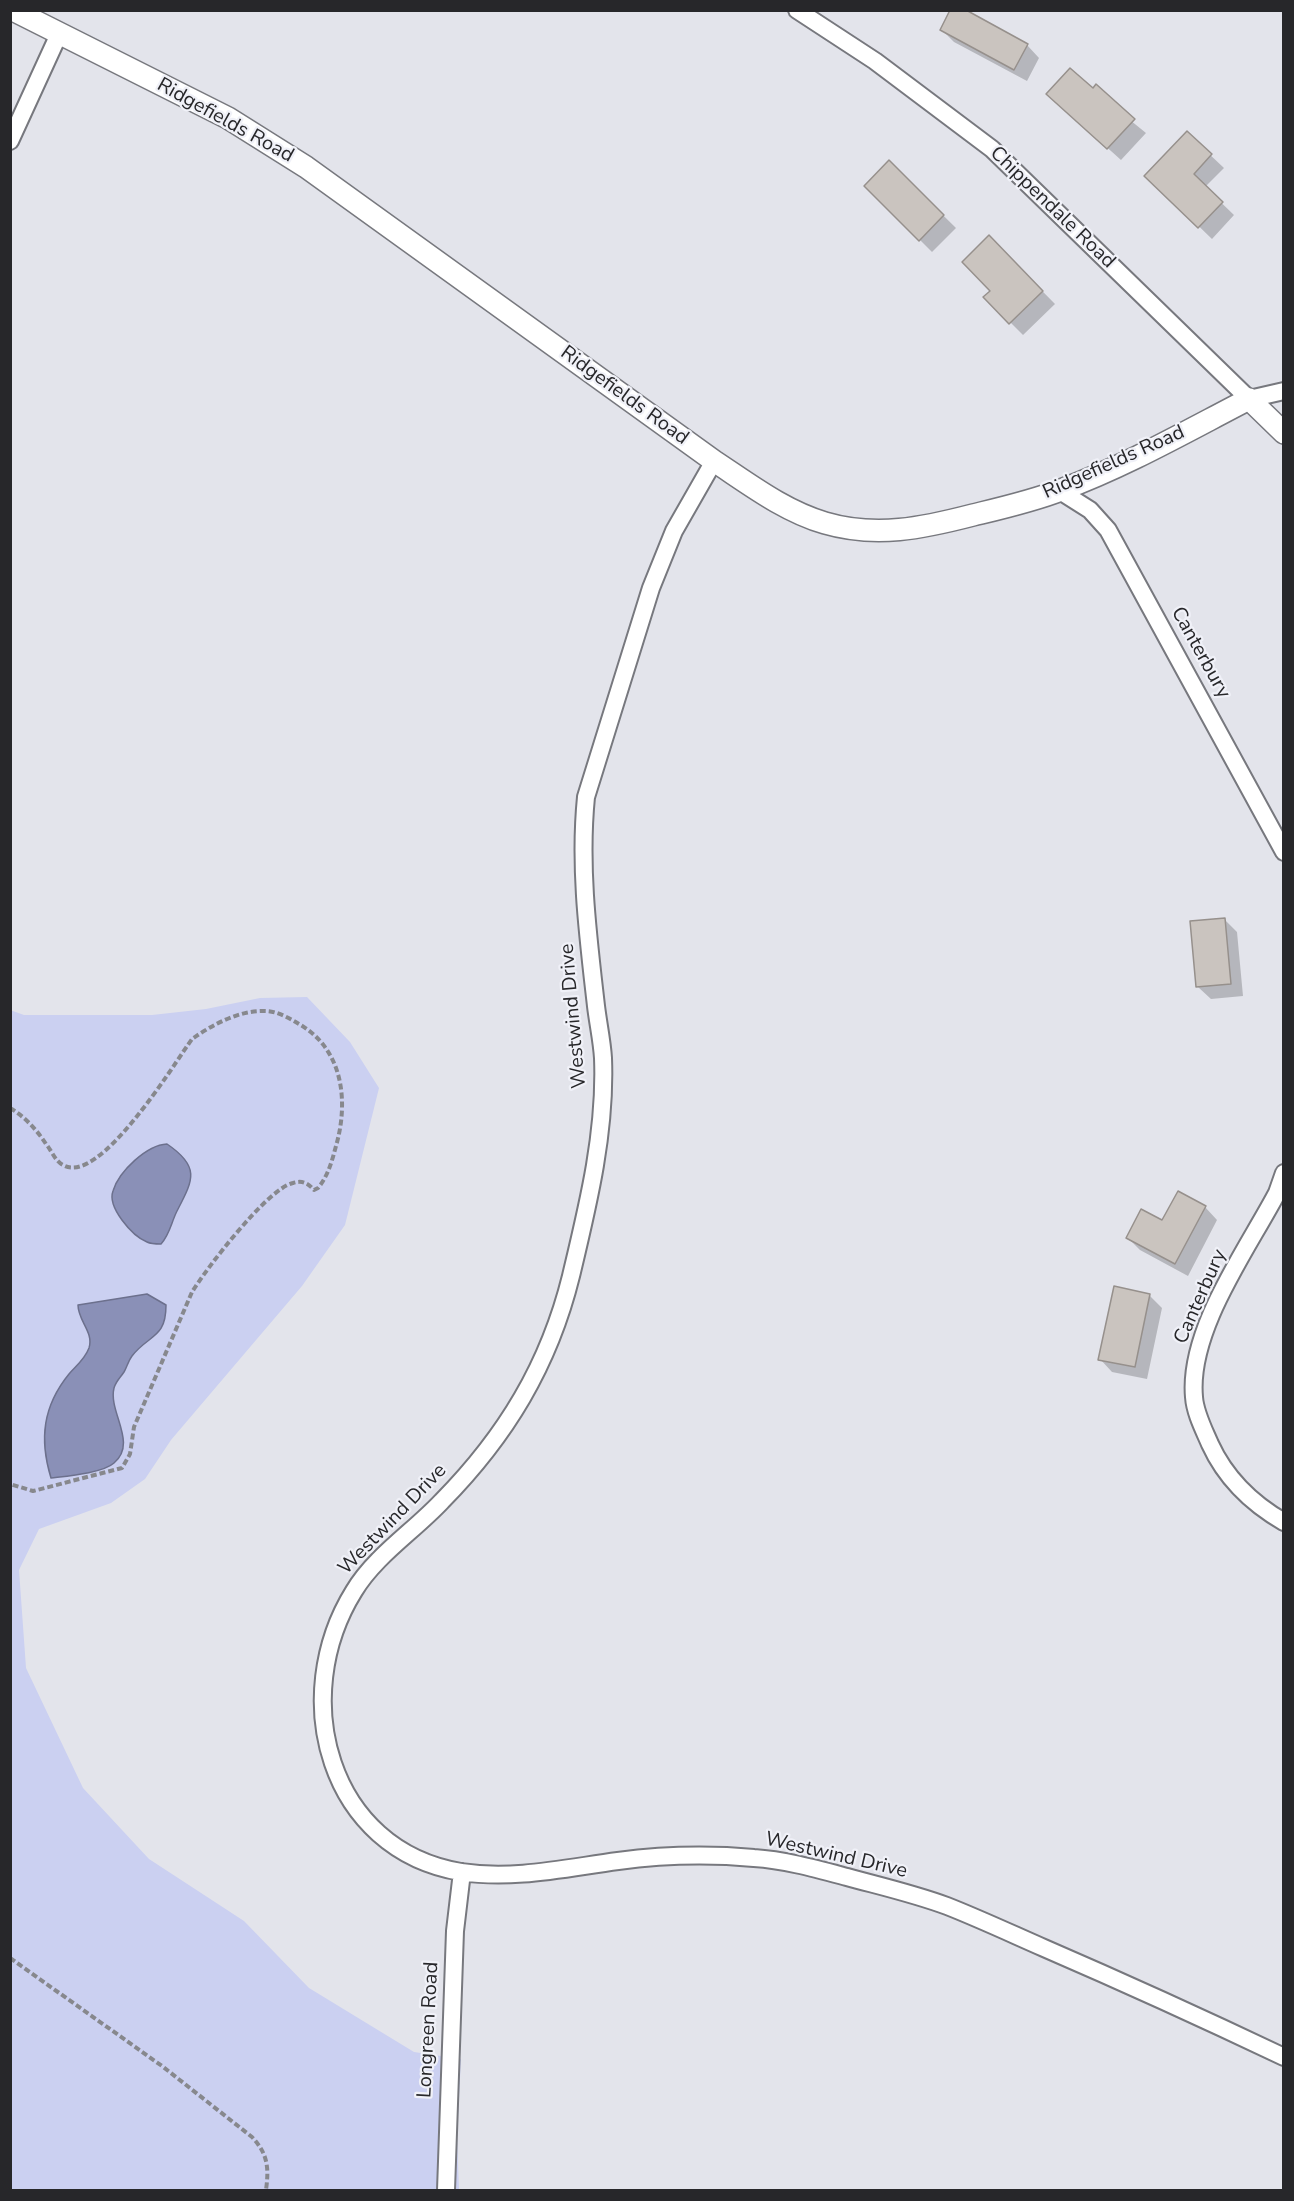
<!DOCTYPE html>
<style>
body{margin:0}
#map{position:relative;width:1294px;height:2201px;overflow:hidden;background:#e3e4eb;font-family:"Nunito Sans",sans-serif}
canvas{display:block}
.frame{position:absolute;inset:0;border:12px solid #27272a;pointer-events:none}
</style>
<div id="map">
<canvas width="1294" height="2201"></canvas>
<div class="frame"></div>
</div>
<script>
const ctx = document.querySelector('canvas').getContext('2d');
ctx.lineJoin = 'round';
function fillPath(path, color) { ctx.fillStyle = color; ctx.fill(path, 'evenodd'); }
function stroke(path, color, width, dash) { ctx.strokeStyle = color; ctx.lineWidth = width; ctx.lineCap = dash ? 'butt' : 'round'; ctx.setLineDash(dash || []); ctx.stroke(path); }
function drawText(font, color, halo, rows, align = 'center') {
  ctx.font = font + ' "Nunito Sans",sans-serif'; ctx.lineWidth = 4.5; ctx.setLineDash([]); ctx.textBaseline = 'middle'; ctx.strokeStyle = halo; ctx.fillStyle = color; for (const [text, x, y, turn = 0] of rows) {
    ctx.save(); ctx.translate(x, y); ctx.rotate((+turn || 0) * Math.PI / 180); ctx.textAlign = isNaN(turn) ? turn : align; if (halo) ctx.strokeText(text, 0, 0); ctx.fillText(text, 0, 0); ctx.restore();
  }
}
fillPath(new Path2D(`
 M307 997 350 1042 379 1088 345 1225 302 1286 171 1440 145 1479 111 1503 39 1529 19 1570 26 1668 83 1788 149 1859 244 1921 309 1988 414 2052 461 2059 457 2137 459 2190H11L10 1010 24 1015H152L206 1009 260 998Z`), '#cbd0f1');
const water = new Path2D(`
 M167 1144C201 1167 193 1180 177 1211 171 1223 170 1234 161 1244 156 1244 151 1244 147 1242 132 1236 107 1207 113 1191 119 1171 147 1145 167 1144Z
 M147 1294 166 1305C166 1339 149 1334 132 1356 128 1361 127 1367 124 1372 120 1378 116 1381 114 1388 108 1412 138 1443 114 1463 103 1473 67 1476 51 1478 39 1439 43 1406 69 1374 76 1366 85 1359 89 1348 94 1332 78 1321 78 1305Z`);
fillPath(water, '#8a90b7');
stroke(water, '#6c708d', 1.5);
fillPath(new Path2D(`
 M942 30 1027 45 1039 58 1027 81 954 42Z
 M1093 90 1146 133 1121 160 1061 106Z
 M1187 133 1224 168 1205 187 1234 215 1212 239 1147 176Z
 M889 162 956 228 932 252 866 186Z
 M989 237 1055 304 1023 335 985 297 992 291Z
 M1225 920 1237 932 1243 996 1211 999 1198 987Z
 M1205 1207 1217 1220 1188 1276 1140 1250 1128 1238Z
 M1115 1288 1150 1296 1162 1308 1147 1379 1112 1372 1100 1359Z`), '#0003');
const building = new Path2D(`
 M950 10H966L1028 44 1014 70 940 30Z
 M1070 68 1093 88 1096 84 1135 119 1107 149 1046 94Z
 M1187 131 1212 154 1194 174 1223 202 1198 228 1144 176Z
 M889 160 944 215 919 241 864 186Z
 M989 235 1043 291 1009 324 983 297 990 291 962 262Z
 M1225 918 1231 984 1196 987 1190 921Z
 M1178 1191 1206 1206 1175 1264 1126 1238 1141 1209 1162 1220Z
 M1114 1286 1150 1294 1135 1367 1098 1360Z`);
fillPath(building, '#cac4bf');
stroke(building, '#96908c', 1.5);
const minor = new Path2D(`
 M797 10 875 61 992 149 1249 399 1284 391
 M10 141 59 34
 M714 461 674 531 651 588 586 797C579 867 588 936 596 1006 598 1023 602 1041 603 1058 606 1132 588 1205 571 1276 549 1365 506 1436 442 1501 414 1531 375 1556 354 1591 288 1697 328 1850 461 1872 514 1880 565 1868 618 1861 663 1855 708 1854 754 1858 785 1860 817 1869 847 1877 880 1886 915 1894 947 1906 980 1919 1012 1934 1044 1948 1125 1983 1204 2019 1284 2057
 M1060 491 1090 510 1108 530 1284 852
 M1284 1173 1277 1193C1247 1250 1188 1330 1194 1397 1195 1413 1204 1430 1210 1444 1226 1479 1251 1503 1284 1522
 M446 2190 455 1931 462 1872`);
const tertiary = new Path2D(`
 M13 10 228 118 306 167 714 461C749 484 784 511 825 523 876 538 923 528 973 515 1002 508 1033 501 1061 490 1126 466 1187 431 1249 399L1284 433`);
stroke(minor, '#77787e', 20);
stroke(tertiary, '#77787e', 24);
stroke(new Path2D(`
 M10 1108C24 1116 37 1130 46 1144 52 1151 55 1161 63 1165 99 1187 174 1064 192 1039 212 1025 239 1010 265 1011 277 1011 289 1018 299 1024 343 1049 349 1101 336 1146 332 1161 328 1176 318 1188L314 1190C308 1183 302 1180 293 1183 268 1188 206 1269 192 1292L134 1427 130 1454 122 1468 33 1491 10 1484
 M10 1958 162 2066 252 2137C268 2154 269 2168 266 2190`), '#87888d', 4, [6, 3]);
stroke(minor, '#fff', 16);
stroke(tertiary, '#fff', 21);
drawText('20px', '#27272a', '#f0f1f8', [
 ["Ridgefields Road",225,121,29],
 ["Chippendale Road",1052,208,44],
 ["Ridgefields Road",624,396,36],
 ["Ridgefields Road",1114,463,-24],
 ["Canterbury",1200,653,61],
 ["Westwind Drive",574,1016,-95],
 ["Canterbury",1201,1297,-66],
 ["Westwind Drive",393,1520,-46],
 ["Westwind Drive",836,1856,13],
 ["Longreen Road",429,2030,-87]
]);
</script>
